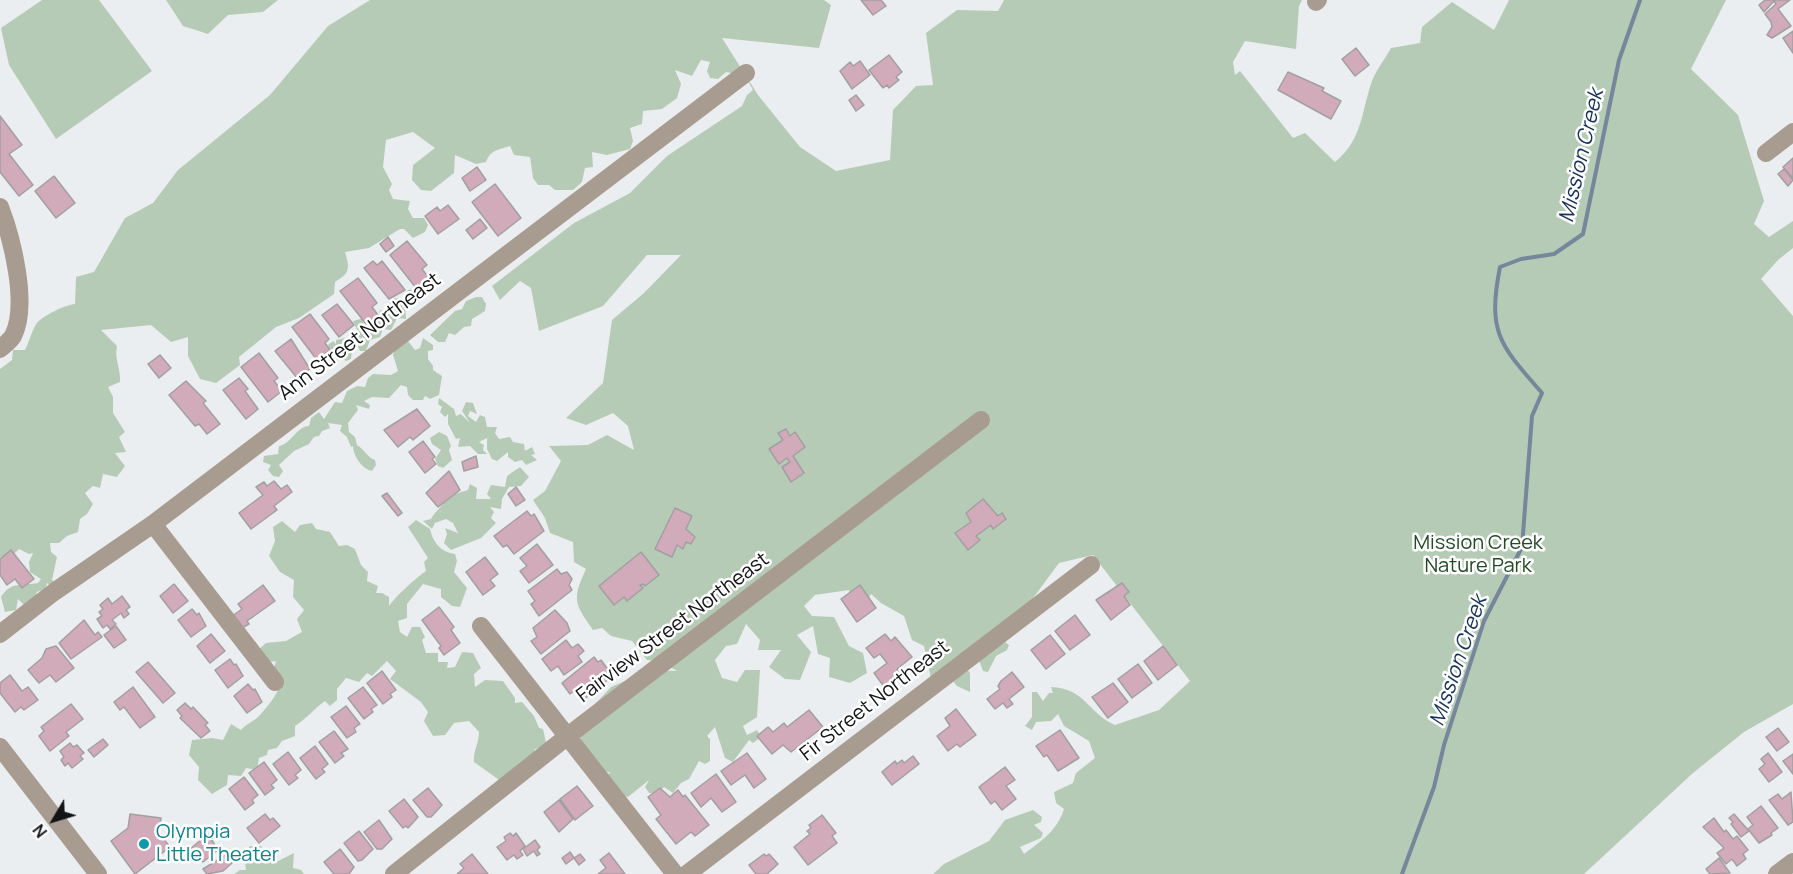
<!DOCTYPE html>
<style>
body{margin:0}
#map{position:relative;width:1793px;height:874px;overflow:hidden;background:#ebeef0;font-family:Manrope,sans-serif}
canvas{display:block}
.north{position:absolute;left:24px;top:790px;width:60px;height:60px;-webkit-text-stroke:4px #fff;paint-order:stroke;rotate:232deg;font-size:16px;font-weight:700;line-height:24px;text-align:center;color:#131415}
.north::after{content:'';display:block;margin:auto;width:21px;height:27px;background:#131415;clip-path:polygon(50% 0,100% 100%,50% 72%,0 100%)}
</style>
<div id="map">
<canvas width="1793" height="874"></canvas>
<div class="north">N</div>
</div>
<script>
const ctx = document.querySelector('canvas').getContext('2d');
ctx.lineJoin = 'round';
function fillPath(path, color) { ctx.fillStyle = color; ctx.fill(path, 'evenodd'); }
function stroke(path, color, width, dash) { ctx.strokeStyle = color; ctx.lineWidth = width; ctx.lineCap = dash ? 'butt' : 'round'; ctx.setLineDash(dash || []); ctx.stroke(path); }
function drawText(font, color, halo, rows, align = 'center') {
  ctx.font = font + ' Manrope,sans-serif'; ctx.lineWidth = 5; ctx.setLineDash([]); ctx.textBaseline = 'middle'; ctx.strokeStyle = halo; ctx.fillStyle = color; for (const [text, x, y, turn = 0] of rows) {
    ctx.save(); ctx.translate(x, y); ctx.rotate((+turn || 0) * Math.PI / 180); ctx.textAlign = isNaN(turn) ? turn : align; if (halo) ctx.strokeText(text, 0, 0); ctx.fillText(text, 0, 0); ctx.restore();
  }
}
fillPath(new Path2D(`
 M42 0H99L152 71 56 139 9 65 1 28Z
 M166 0H278L263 12 228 15 208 34 183 26Z
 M370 0H824L831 5 819 48 722 38 758 95 800 147 836 171 890 160 893 110 916 86 933 85 926 33 957 10 998 11 1004 0H1302L1299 6 1296 49 1245 41 1233 62 1235 75 1240 71 1293 138 1305 133 1335 162C1363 139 1361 112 1372 81 1376 70 1385 59 1391 48L1420 43 1422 27 1452 2 1494 30 1509 0H1726L1691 69 1738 115 1764 201 1754 224 1769 237 1793 221V248L1778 260 1761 279 1793 316V704L1744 732 1693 773 1584 874H933L944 864 989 841 1005 820 1033 810 1042 817 1041 822 1034 825 1043 833 1041 838 1020 847 1024 854C1041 841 1057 831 1064 809L1056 803 1054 792 1073 783 1076 773 1095 758 1089 741 1064 726 1058 714 1051 721 1036 722 1032 730 1025 726 1032 717V692H1037L1043 701 1049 693H1053L1051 687C1085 688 1089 714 1115 725L1159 710 1190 681 1093 555 1059 563 997 647 1005 642 1009 645 1007 650 996 656 988 672 983 671 979 660 964 665 970 673V692L957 686 952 680 932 683 924 646 912 640 904 616 881 603 871 594 863 605 849 599V590L815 595 804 606 812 616 834 617 849 646 863 653 867 673 850 683 829 677 830 658 818 654 813 626 797 635 811 652 800 680 785 679 769 667 781 650H758L760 640 746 624 737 644 726 646 715 660 722 678 737 682 745 670H760L757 717 743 726 747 735 757 730 761 737 753 743 749 740 733 762 725 758 715 727 707 736 710 739V761L705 764 699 761 689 779 681 783 673 793 664 787 657 794 649 793 645 787 649 780 628 797 615 794 603 777 611 772 602 773 581 741 580 720 611 687 650 670 677 671 659 661 647 660 632 641 611 636 602 628 593 630C574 603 572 599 586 569L574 562 573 542 550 533 545 518 533 500 545 491 561 461 549 446 588 445 607 435 634 450 628 426 613 413 586 425 566 418 603 383 612 320 644 293 681 255H647L603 306 539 331 531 288 520 281 500 300 492 286 574 223 630 193 667 156 742 106 747 95 753 90 745 76 726 72 718 79 710 78 707 71 710 62 701 60 692 76 675 70 681 84 677 98 662 109 643 111 642 124 630 128 633 141 630 149 607 155 592 152 593 167 585 168 582 182 573 190H555L549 185H538L533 178 530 157 514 155 510 146C498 150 490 150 486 162L476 164 455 155 454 173 431 191 421 190 412 180 413 165 435 148 413 132 386 140 383 167 392 184 389 190 393 199 410 201 408 209 413 218H424L428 225 425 232 413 238 404 229H400L369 248 345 252C350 269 350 273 335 282L334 294 299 318 276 327 239 357 240 365 216 383 200 379 188 356V337L171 342 151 325 101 330 117 346C114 360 121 368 120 382L108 387 113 397V413L125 432 119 437 126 452 115 453 125 466 117 477 103 474 100 488 93 486 85 493 93 504 87 514 80 519 78 532 67 536 59 543H50L51 552 57 557 52 580 58 584 54 588 47 583 45 589 37 592 35 599 24 605 18 599 16 610 5 612 1 597C11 581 22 586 38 583L41 579 30 572 29 562 33 553 29 554 19 549 14 554 0 557V369L12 360 13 350H25C29 342 32 330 37 323 44 315 65 305 75 304L76 277 94 272 125 218 153 203 178 170 270 95 328 26Z
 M421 288 424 294 417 303H405L406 319 397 318 391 330 383 329 380 337 370 340 366 351H360L355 341H348L346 348 352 351 351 359 346 361 341 358 332 365 328 361 329 367 323 373 315 374 317 364 325 361 330 354 328 345 333 341 336 344V340L355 336 357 330 353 321 364 318 363 325H367L368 320 374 323 378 319 380 310 389 311V303L394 298 404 299 408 290Z
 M476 297H482L486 304 485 311 472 319 471 326 464 327 455 335 449 333 445 342H438L430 335 455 311 462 309 466 301Z
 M423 338 433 345V350L428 351V359L433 366V370L442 376 439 395 430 399 425 396 423 400H413L408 395 407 387 401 385 389 398 372 397 364 401 370 405 369 409 356 405 358 410 348 423 349 432 355 437 357 445C364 449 368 458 375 460L376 465 372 471C362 469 353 456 353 446L351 447 347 437 340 431 342 425 328 423 330 428 322 431 319 436 314 437 309 444 294 451 279 465 283 471 279 477 273 476 268 470 271 465 263 462 264 456 278 454 279 446C291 444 296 427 309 426L311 418 319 412 324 419 335 402 342 403 347 391 357 386 365 387 368 378 373 374 391 375 398 371 393 355 396 347 408 341 415 350 420 348Z
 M439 398 454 409 456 416 461 414 470 423 462 411 466 402 473 403 477 414 470 411 468 416 476 422 480 415 485 417 487 427H497L495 433 499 439 510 437 513 442 524 444 525 451 532 447 535 454 531 455 537 460 526 465 522 460 515 462 508 457V452L497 461 492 459 487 449V438L479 442 484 445 483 450 487 454H478L470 446 458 447 460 438 456 439 448 424V414L445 417 440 412 442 407 438 404Z
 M439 432 447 436 451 446 449 450 452 460 443 468 438 466 435 459 441 450 432 444 430 438Z
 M520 467 529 477 521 486 509 487 502 499 501 509 490 507 494 512 491 518 496 523 481 538 451 550 444 543 447 534 445 528 458 533 453 523 446 519 435 523 432 529 423 521 431 519C436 510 443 506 448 496L468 490 470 484 477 488 476 499H491L487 494 491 485 505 487 507 476Z
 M416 520 430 529C433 543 441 552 455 554L457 561 454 572 467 588 460 607 452 606 441 597V589L423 584 407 604V618L398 621 400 632 407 637 412 627H420L425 637 422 640 426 653H438V662H448L447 668 455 667 462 652 473 653 481 668 474 674 475 687 485 680 503 681 515 698V703L522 702 534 716 539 728 543 729 547 747 535 749 533 757 502 782 474 762C473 750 479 744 479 732L469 721 454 723 445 735 433 736 424 721 428 712 421 702 390 679 396 671 387 661 372 676 367 673 359 682 346 678 337 689V700L330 706 325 701C314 709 306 719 295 726V736L282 741 277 748 268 750 267 755 259 758 257 770 246 768 241 776 228 775 227 785 212 794 198 780 199 767 189 755 192 740 212 738 223 740 231 724 241 730C247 723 255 721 260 715 268 706 276 696 281 684L272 674 276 661 263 663 257 651 266 643 286 641 302 632 297 619 304 610 293 597 294 580 280 572 269 556 275 541 273 527 282 521 295 532 300 525 312 523 316 529 330 532 339 546 347 545 355 549 361 565 368 572 367 581 378 586 376 593H382L389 597V606C395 597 417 577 426 571L424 562 428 558 408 527Z
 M250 846H261L272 864 294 853 293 868 301 870 304 874H234L240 870H246C245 861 243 852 250 846Z`), '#b6cbb6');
stroke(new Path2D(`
 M1402 874 1434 787 1444 745 1484 621 1522 547 1532 416 1542 393C1500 345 1487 333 1500 267L1521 259 1554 254 1583 234 1619 60 1640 0`), '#76869b', 4);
const building = new Path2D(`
 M861 0H881L886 6 873 15Z
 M1765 0H1790L1778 9 1791 26 1772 38 1767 35 1772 27 1771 22 1765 14 1776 4 1774 1 1764 12 1759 5Z
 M1793 31V53L1783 38Z
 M1356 48 1369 65 1355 76 1342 59Z
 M889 55 902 72 896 77 899 80 889 88 887 85 883 88 869 70Z
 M860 61 870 75 852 89 840 71 850 62 853 66Z
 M1288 72 1324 88 1322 91 1341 101 1331 119 1278 90Z
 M856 95 864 105 856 111 849 100Z
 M0 116 22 145 9 154 33 185 19 196 0 172Z
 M1793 158V178L1783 167Z
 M477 167 486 180 470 191 462 178Z
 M1784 169 1793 180 1788 186 1778 174Z
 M54 176 75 203 56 218 35 191Z
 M495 184 521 218 498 236 472 202Z
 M448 205 459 219 438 234 425 216 437 207 440 211Z
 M480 219 487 228 473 239 466 230Z
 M388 237 394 246 386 252 380 244Z
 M407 241 427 265 422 269 429 278 416 288 390 255Z
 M373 261 377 265 382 261 405 290 389 299 364 268Z
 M358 278 377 303 372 307 378 315 366 324 340 291Z
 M337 304 354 325 339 337 322 315Z
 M310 314 329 339 325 343 330 350 317 360 292 327Z
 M291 339 310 369 298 379 275 351Z
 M259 353 278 378 274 381 282 391 268 402 241 367Z
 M160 355 171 368 159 378 148 364Z
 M239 378 248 389 245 391 258 409 246 419 223 390Z
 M186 381 206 401 203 403 220 424 207 434 199 424 195 426 169 395Z
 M417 409 430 426 413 440 410 437 398 447 384 430Z
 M786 429 790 436 795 432 805 447 793 456 804 473 791 482 782 467 790 462 787 458 779 464 769 449 783 440 778 433Z
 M423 441 435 457 432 459 436 464 425 473 409 452Z
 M476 456 478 467 464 471 462 462Z
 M449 471 460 490 438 507 426 493Z
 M274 481 281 489 287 485 292 492 274 506 277 510 251 529 239 513 263 495 256 487 264 482 267 486Z
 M516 487 525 500 516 506 508 494Z
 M387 493 402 513 398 516 382 496Z
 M983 499 998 516 1002 513 1006 519 993 529 991 525 976 536 980 540 968 550 955 533 971 522 966 513Z
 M675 508 692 516 686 529 695 537 691 544 686 542 683 549 677 545 672 557 655 549Z
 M527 511 531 516 534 514 544 531 514 554 507 545 503 547 494 536Z
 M537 544 553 565 529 583 520 571 527 566 520 558Z
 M11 550 34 579 22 588 15 579 7 585 0 575V559Z
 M641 552 659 575 645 586 643 584 640 585 643 588 627 601 624 597 614 605 599 586Z
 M485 557 498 574 490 580 495 586 483 595 466 572Z
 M557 569 561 574 567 572 572 579 569 585 572 590 539 616 531 604 535 601 528 591Z
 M1122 583 1129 592 1124 596 1130 605 1111 620 1096 600Z
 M174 584 188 601 173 613 160 596Z
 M263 585 275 601 247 621 249 624 242 628 232 616 242 609 238 604Z
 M860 585 876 608 857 622 841 599Z
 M122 596 130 607 126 610 129 614 124 618 121 613 112 620 116 624 110 629 107 625 103 628 97 619 102 616 99 612 103 609 100 605 108 598 112 604Z
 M439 607 454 627 451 630 460 643 444 655 439 648 441 646 422 620Z
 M192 609 197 615 199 613 206 626 191 637 178 620Z
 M555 610 567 623 570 631 541 654 531 641 537 637 533 628Z
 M1075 615 1090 635 1070 650 1055 631Z
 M84 620 95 635 98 632 102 637 71 659 59 643Z
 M116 626 126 640 114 648 104 635Z
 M211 634 225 651 210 663 197 646Z
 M885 634 891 641 895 637 912 657 897 669 902 676 885 688 874 673 887 663 880 654 874 658 866 648Z
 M1050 635 1065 654 1046 669 1031 650Z
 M566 640 572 648 578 644 584 651 578 656 582 662 564 675 558 666 551 671 542 659Z
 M56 646 74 668 56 682 50 675 39 683 28 670 42 658 46 649Z
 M1163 646 1177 665 1158 680 1144 661Z
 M594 657 598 662 601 660 609 671 606 673 610 678 582 701 574 691 570 694 562 683Z
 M230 659 234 665 236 664 243 676 228 688 215 670Z
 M148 662 175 693 163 703 136 672Z
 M1138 664 1152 683 1132 698 1118 679Z
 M382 671 396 690 390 694 392 697 383 704 367 683Z
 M1012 672 1024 687 1009 699 1013 704 1007 708 1003 703 995 709 987 699 1000 689 998 686 1001 681Z
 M10 675 22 691 28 687 38 700 24 710 21 707 15 712 0 693V683Z
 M1113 683 1128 702 1108 718 1092 697Z
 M248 684 253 690 255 689 262 702 247 713 234 696Z
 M133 687 155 717 140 728 124 707 120 710 114 702Z
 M363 687 377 705 371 709 373 712 364 719 348 698Z
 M185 703 191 709 193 707 208 723 205 725 210 731 201 738 180 718 182 716 177 710Z
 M71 704 83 719 66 732 69 736 50 751 39 736 44 731 41 727Z
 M346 706 360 724 354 728 356 732 347 738 331 717Z
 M956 709 976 735 960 747 957 744 948 751 937 736 950 726 945 718Z
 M809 710 823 727 791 752 783 745 772 754 757 736 768 727 773 732 784 723 787 727Z
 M1778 728 1789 742 1777 751 1766 737Z
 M1060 730 1079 758 1058 771 1047 755 1044 757 1036 746Z
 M334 731 348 749 341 753 344 756 335 763 319 742Z
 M103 739 108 745 94 757 88 750Z
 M70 743 73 747 77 745 84 753 80 756 83 759 72 768 68 763 65 766 61 760 64 757 60 751Z
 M315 746 328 764 322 769 325 772 316 779 300 758Z
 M288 752 301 770 295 775 298 778 289 785 273 764Z
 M747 753 766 779 754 788 745 775 731 785 721 771Z
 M1768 753 1782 772 1769 782 1759 769 1765 764 1761 759Z
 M1793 754V774L1783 761Z
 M913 756 919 764 892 785 882 772 895 761 897 764 902 760 904 763Z
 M264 762 277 780 271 785 274 788 265 795 249 773Z
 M1005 767 1015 780 1006 786 1016 799 1002 810 995 801 991 804 979 787Z
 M716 774 736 802 722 812 711 798 701 807 691 793Z
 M244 777 258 795 252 800 254 803 245 810 229 789Z
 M577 786 593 806 575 820 560 799Z
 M428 788 442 805 431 817H427L413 800Z
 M660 788 670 797 678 790 683 797 685 795 709 825 695 836 691 832 676 844 656 819 661 815 648 797Z
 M1791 792 1793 822 1788 825 1769 800 1778 794 1782 799Z
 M404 799 418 817 408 828 406 826 403 828 389 811Z
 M559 800 573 819 559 832 544 812Z
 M1761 806 1778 828 1771 833 1772 835 1759 843 1748 829 1753 825 1747 817Z
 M130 814 161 818 159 833 170 847 135 874 111 841 128 828Z
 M265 814 270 820 273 818 280 826 259 843 247 828Z
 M1734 814 1749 831 1741 837 1731 824 1733 822 1729 818Z
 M822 815 836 833 832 836 837 843 808 865 794 847 810 834 807 831 811 828 809 825Z
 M1714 818 1724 832 1726 830 1733 839 1737 836 1748 850 1743 854 1746 859 1737 866 1732 859 1726 864 1717 853 1724 848 1703 827Z
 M379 820 392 839 382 849H377L364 832Z
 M359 831 373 849 362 860 358 861 344 843Z
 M510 833 513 836 516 833 525 846 520 851 523 855 517 859 514 855 507 860 497 847 506 841 504 837Z
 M208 834 218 850 203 862 190 849Z
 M535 840 540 847 537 850 540 854 537 856 534 851 527 856 523 849Z
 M340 849 354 867 349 874H334L324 862Z
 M570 852 574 858 580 854 585 860 579 865 574 858 566 864 562 858Z
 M609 853 625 874H598L606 868 600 860Z
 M472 854 488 874H457L464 868 460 864Z
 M764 854 766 856 769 854 778 864 767 874H756L749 865Z
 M226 855 232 863 223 871 207 874 203 869Z
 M1719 858 1730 873 1710 874 1706 869Z`);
fillPath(building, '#d2abba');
stroke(building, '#a39fa1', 1.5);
stroke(new Path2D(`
 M1316 2 1318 0
 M1766 153 1793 132
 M0 207C12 238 29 305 13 336 10 341 4 345 0 349
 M153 524 275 682
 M481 626 675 874
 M0 634 54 592 153 524 746 73
 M0 747 98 874
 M394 874 578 728 981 420
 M687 874 1091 565
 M1777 874 1793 862`), '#a89c90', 18);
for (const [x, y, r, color] of [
 [144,844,6,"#0f9aa8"]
]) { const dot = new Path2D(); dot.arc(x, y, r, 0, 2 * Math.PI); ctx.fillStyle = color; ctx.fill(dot); stroke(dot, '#fff', 2); }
drawText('20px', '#131415', '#fff', [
 ["Ann Street Northeast",360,337,-37],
 ["Fairview Street Northeast",673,628,-37],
 ["Fir Street Northeast",875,701,-38]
]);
drawText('20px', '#204b25', '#fff', [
 ["Mission Creek",1478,543],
 ["Nature Park",1478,566]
]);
drawText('20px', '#0d838f', '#fff', [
 ["Olympia",156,832],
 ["Little Theater",156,855]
], 'left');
drawText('italic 21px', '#143058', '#fff', [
 ["Mission Creek",1582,156,-77],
 ["Mission Creek",1459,661,-71]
]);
</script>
